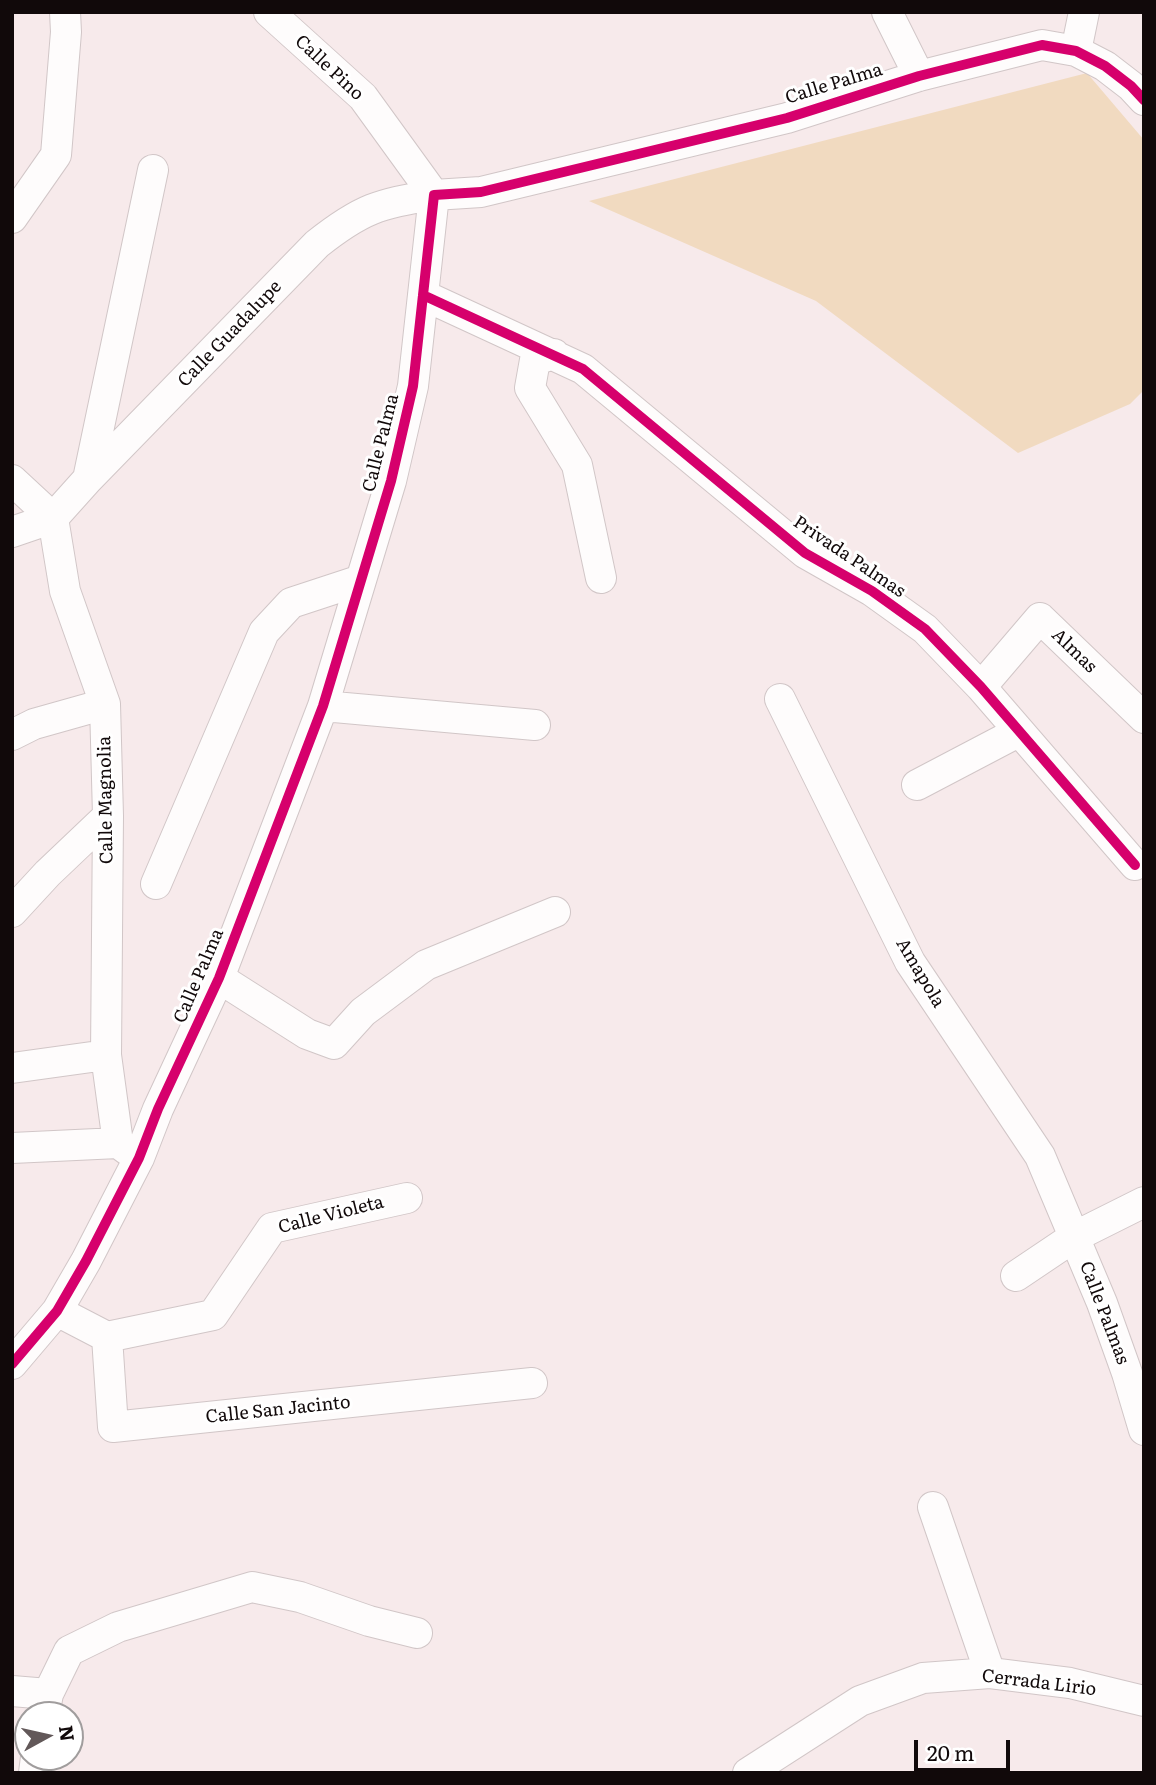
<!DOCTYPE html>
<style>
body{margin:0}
#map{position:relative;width:1156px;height:1785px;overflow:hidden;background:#f7eaeb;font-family:Literata,serif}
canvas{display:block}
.frame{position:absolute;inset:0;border:14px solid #11090a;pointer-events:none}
.north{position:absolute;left:14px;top:1701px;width:70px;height:70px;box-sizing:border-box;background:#fff;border:2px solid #a09d9d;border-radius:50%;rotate:82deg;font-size:19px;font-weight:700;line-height:28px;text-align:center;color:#11090a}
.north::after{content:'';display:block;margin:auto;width:24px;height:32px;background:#625859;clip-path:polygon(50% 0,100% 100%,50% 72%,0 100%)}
.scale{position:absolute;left:914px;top:1740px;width:96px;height:32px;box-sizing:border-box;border:4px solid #11090a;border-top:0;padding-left:9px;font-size:21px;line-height:24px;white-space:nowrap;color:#11090a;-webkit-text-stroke:5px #fff;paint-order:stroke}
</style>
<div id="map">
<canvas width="1156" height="1785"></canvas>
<div class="frame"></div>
<div class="north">N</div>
<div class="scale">20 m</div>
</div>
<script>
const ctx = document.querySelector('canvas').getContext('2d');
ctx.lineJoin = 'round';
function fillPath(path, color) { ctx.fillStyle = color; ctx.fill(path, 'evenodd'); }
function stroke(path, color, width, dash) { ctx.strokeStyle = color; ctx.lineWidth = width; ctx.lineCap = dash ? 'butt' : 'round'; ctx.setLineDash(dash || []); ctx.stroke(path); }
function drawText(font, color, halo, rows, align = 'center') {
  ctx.font = font + ' Literata,serif'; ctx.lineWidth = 6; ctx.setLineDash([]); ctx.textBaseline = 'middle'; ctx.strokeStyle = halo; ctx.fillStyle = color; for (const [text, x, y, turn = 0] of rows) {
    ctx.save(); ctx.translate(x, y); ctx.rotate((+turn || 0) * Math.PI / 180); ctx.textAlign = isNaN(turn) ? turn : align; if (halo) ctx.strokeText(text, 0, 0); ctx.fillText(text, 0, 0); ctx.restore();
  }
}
fillPath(new Path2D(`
 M1087 73 1144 140V390L1130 404 1018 453 816 301 589 201Z`), '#f1dac0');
const street = new Path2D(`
 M887 12 919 76
 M1076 51 1084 12
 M12 218 56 155 66 32 65 12
 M423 295 583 369 805 553 872 591 925 629 981 687 1135 865
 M554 354 535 360 530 388 577 465 601 578
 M88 479 153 170
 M12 480 53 518 65 591 105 704 108 816 106 1055 118 1143
 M12 532 53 518 88 479 317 244C361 209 380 203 434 195L363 97 269 12
 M981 687 1040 618 1144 718
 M780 699 910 962 1040 1156 1102 1303 1127 1373 1144 1430
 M323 706 535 725
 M12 735 34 724 105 704
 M917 785 1018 732
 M156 884 264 632 291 603 361 580
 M12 912 48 873 108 816
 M219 978 307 1034 334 1044 363 1012 426 965 555 912
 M12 1068 106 1055
 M12 1148 118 1143 133 1154
 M1016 1276 1074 1237 1144 1202
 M57 1311 107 1337 213 1315 272 1228 407 1198
 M107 1337 113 1427 532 1383
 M12 1364 57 1311 86 1261 139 1158 158 1109 219 978 323 706 391 481 413 386 434 195 481 192 787 118 919 76 1042 45 1076 51 1105 66 1131 86 1144 100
 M933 1507 990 1673
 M12 1691 48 1694 44 1715
 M48 1694 69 1651 118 1627 252 1587 300 1597 369 1621 417 1633
 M34 1773 36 1757
 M748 1773 860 1701 923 1678 990 1673 1070 1683 1144 1701`);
stroke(street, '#d1c6c7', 32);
stroke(street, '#fefcfc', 30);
stroke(new Path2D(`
 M423 295 583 369 805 553 872 591 925 629 981 687 1135 865
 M12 1364 57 1311 86 1261 139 1158 158 1109 219 978 323 706 391 481 413 386 434 195 481 192 787 118 919 76 1042 45 1076 51 1105 66 1131 86 1144 100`), '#d6006c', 10);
drawText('18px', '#11090a', '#fff', [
 ["Calle Pino",329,68,43],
 ["Calle Palma",834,84,-17],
 ["Calle Guadalupe",230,334,-46],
 ["Calle Palma",381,443,-76],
 ["Privada Palmas",849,557,34],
 ["Almas",1074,651,44],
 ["Calle Magnolia",106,800,-91],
 ["Amapola",920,973,59],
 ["Calle Palma",199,976,-67],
 ["Calle Violeta",331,1215,-14],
 ["Calle Palmas",1104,1313,69],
 ["Calle San Jacinto",278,1410,-6],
 ["Cerrada Lirio",1039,1683,7]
]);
</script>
